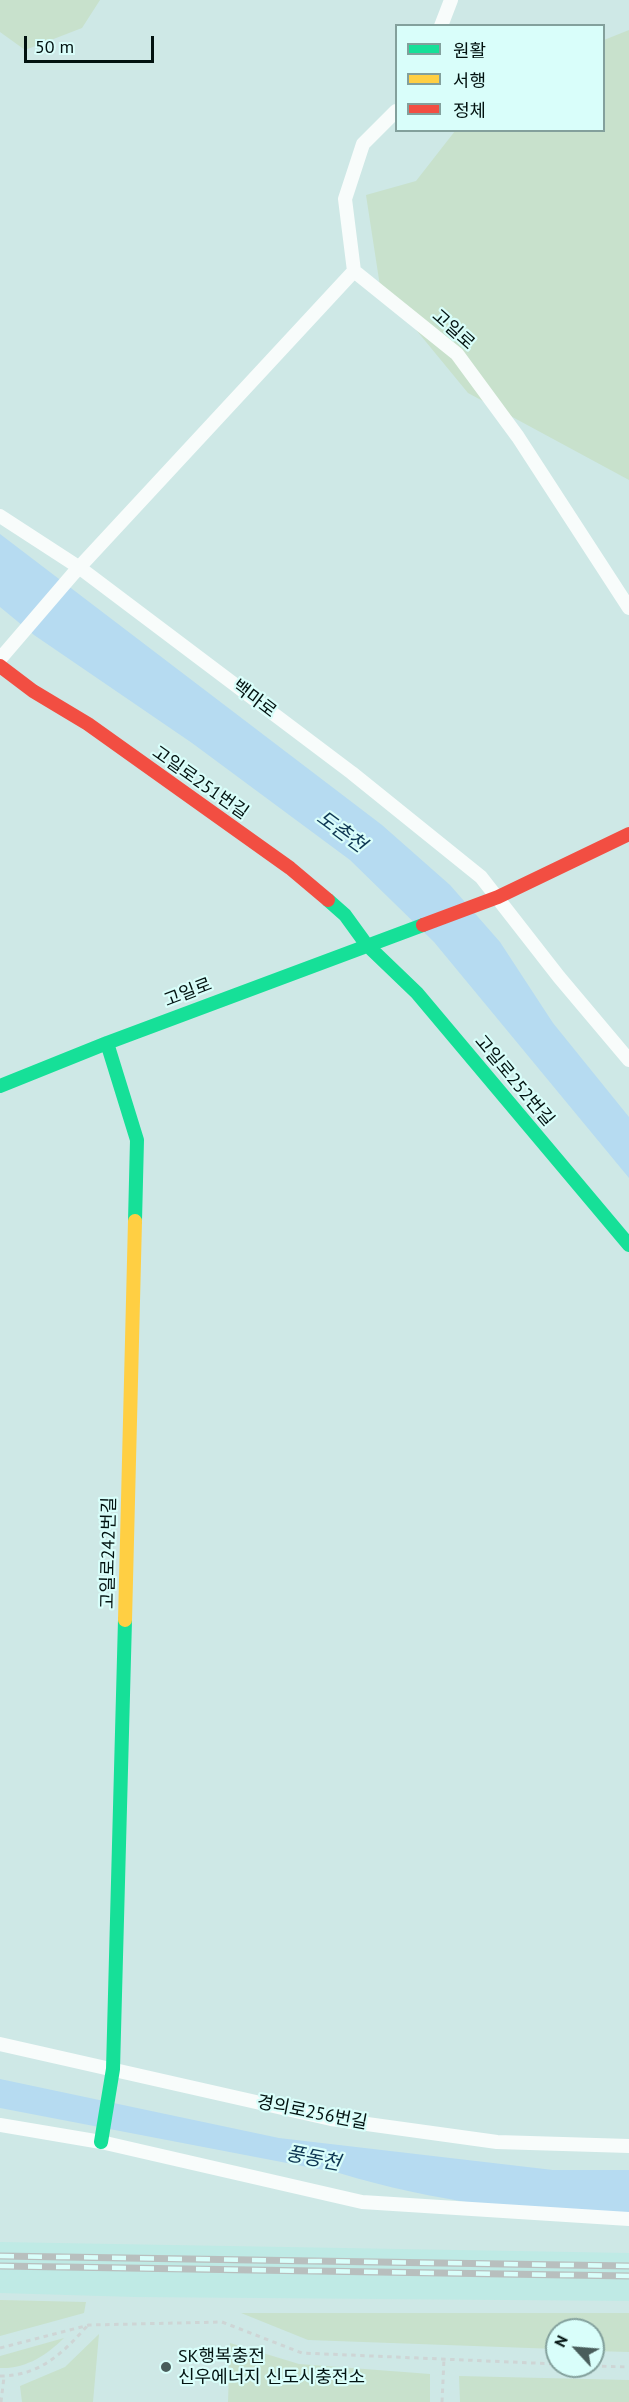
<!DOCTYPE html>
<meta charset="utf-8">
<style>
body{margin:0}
#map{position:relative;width:629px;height:2402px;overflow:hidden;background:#cee8e6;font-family:"PT Sans","Noto Sans KR",sans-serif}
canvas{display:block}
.legend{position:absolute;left:395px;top:24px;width:210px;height:108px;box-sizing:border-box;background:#d9fefa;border:2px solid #83a09c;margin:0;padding:8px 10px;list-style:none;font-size:18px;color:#021210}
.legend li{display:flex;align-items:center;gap:12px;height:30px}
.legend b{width:30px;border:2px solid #83a09c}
.north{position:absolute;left:545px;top:2318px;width:60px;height:60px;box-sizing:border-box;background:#d9fefa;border:2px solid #83a09c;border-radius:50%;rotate:296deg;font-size:16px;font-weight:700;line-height:24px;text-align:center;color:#021210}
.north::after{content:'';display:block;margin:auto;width:21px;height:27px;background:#495d5b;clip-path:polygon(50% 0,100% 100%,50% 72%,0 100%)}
.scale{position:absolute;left:24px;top:36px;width:130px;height:27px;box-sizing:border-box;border:3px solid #021210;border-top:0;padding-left:8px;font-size:18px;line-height:21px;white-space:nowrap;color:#021210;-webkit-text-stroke:4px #d9fefa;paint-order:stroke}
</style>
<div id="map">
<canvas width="629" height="2402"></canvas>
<ul class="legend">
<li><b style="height:8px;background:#16e098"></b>원활</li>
<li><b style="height:8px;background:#ffcf43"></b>서행</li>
<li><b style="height:8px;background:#f24e42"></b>정체</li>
</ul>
<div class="north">N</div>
<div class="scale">50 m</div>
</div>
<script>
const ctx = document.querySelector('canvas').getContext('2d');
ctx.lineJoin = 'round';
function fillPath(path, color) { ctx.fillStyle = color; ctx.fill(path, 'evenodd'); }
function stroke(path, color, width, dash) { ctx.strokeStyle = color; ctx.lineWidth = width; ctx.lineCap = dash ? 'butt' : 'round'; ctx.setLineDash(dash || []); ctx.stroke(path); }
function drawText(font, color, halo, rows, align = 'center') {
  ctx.font = font + ' "PT Sans","Noto Sans KR",sans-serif'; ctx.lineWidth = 4.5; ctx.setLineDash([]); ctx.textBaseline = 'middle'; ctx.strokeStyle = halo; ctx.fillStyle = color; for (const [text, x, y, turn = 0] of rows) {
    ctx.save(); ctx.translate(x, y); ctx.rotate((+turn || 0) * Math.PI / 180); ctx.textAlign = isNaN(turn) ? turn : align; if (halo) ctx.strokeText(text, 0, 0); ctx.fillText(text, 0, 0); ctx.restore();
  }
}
fillPath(new Path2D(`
 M0 2242 629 2253V2301L135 2297 0 2293Z`), '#bfeae5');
fillPath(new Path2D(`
 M0 0H100L82 28 25 50 0 32Z
 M629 30V480L468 393 380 286 366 195 416 181 455 131 604 130V40Z
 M0 2300 86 2302 84 2313 0 2336Z
 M241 2313H629V2352L593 2351V2330H557V2349L308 2340Z
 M99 2334 93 2402H22L20 2386 65 2367Z
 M64 2338C47 2355 26 2369 0 2368V2356Z
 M230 2343 299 2364 430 2374V2402H228Z
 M459 2376 629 2380V2402H460Z`), '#c8e1cc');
fillPath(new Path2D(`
 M0 534 382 825 450 885 500 942 553 1023 629 1117V1178L434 942 350 860 192 743 34 635 0 607Z
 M0 2079 279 2138 553 2170H629V2217C530 2213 434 2202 339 2173L0 2108Z`), '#b6dbf1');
stroke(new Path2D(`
 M0 2348 89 2325 222 2322 302 2353 557 2364
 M593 2366 629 2367
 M0 2376C40 2376 63 2353 88 2325
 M1 2402 4 2377
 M442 2402 444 2359`), '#ced5d5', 3, [4.5, 4.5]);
stroke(new Path2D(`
 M441 26 451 0
 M396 111 363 144 345 199 354 271 457 354 518 437 629 608
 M0 516 80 568 352 773 481 877 559 977 629 1060
 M0 659 73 574 354 271
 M0 2044 331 2119 497 2142 629 2146
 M0 2125 101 2142 362 2202 629 2219`), '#f8fcfb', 14);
stroke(new Path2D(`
 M328 900 345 915 366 944 417 993 629 1245
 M107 1043 137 1140 135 1221
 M0 1086 107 1043 423 925
 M101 2142 113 2069 125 1620`), '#16e098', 14);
stroke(new Path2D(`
 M125 1620 135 1221`), '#ffcf43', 14);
stroke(new Path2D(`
 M0 666 33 691 88 724 290 868 328 900
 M423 925 498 897 629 834`), '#f24e42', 14);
const rail = new Path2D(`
 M0 2256 629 2266
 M0 2266 629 2276`);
stroke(rail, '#b8bfbe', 7);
stroke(rail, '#d9fefa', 4.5, [14]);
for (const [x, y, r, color] of [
 [166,2367,6,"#495d5b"]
]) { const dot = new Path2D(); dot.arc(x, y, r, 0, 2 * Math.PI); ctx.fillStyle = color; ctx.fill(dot); stroke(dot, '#d9fefa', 2); }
drawText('18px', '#021210', '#d9fefa', [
 ["고일로",453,330,42],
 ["백마로",254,699,37],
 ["고일로251번길",200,783,35],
 ["고일로",188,993,-21],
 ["고일로252번길",514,1081,50],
 ["고일로242번길",109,1553,-89],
 ["경의로256번길",312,2113,11]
]);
drawText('18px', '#021210', '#d9fefa', [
 ["SK행복충전",178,2357],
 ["신우에너지 신도시충전소",178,2378]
], 'left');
drawText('italic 20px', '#0d3652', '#d9fefa', [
 ["도촌천",341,832,36],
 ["풍동천",313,2159,11]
]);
</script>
